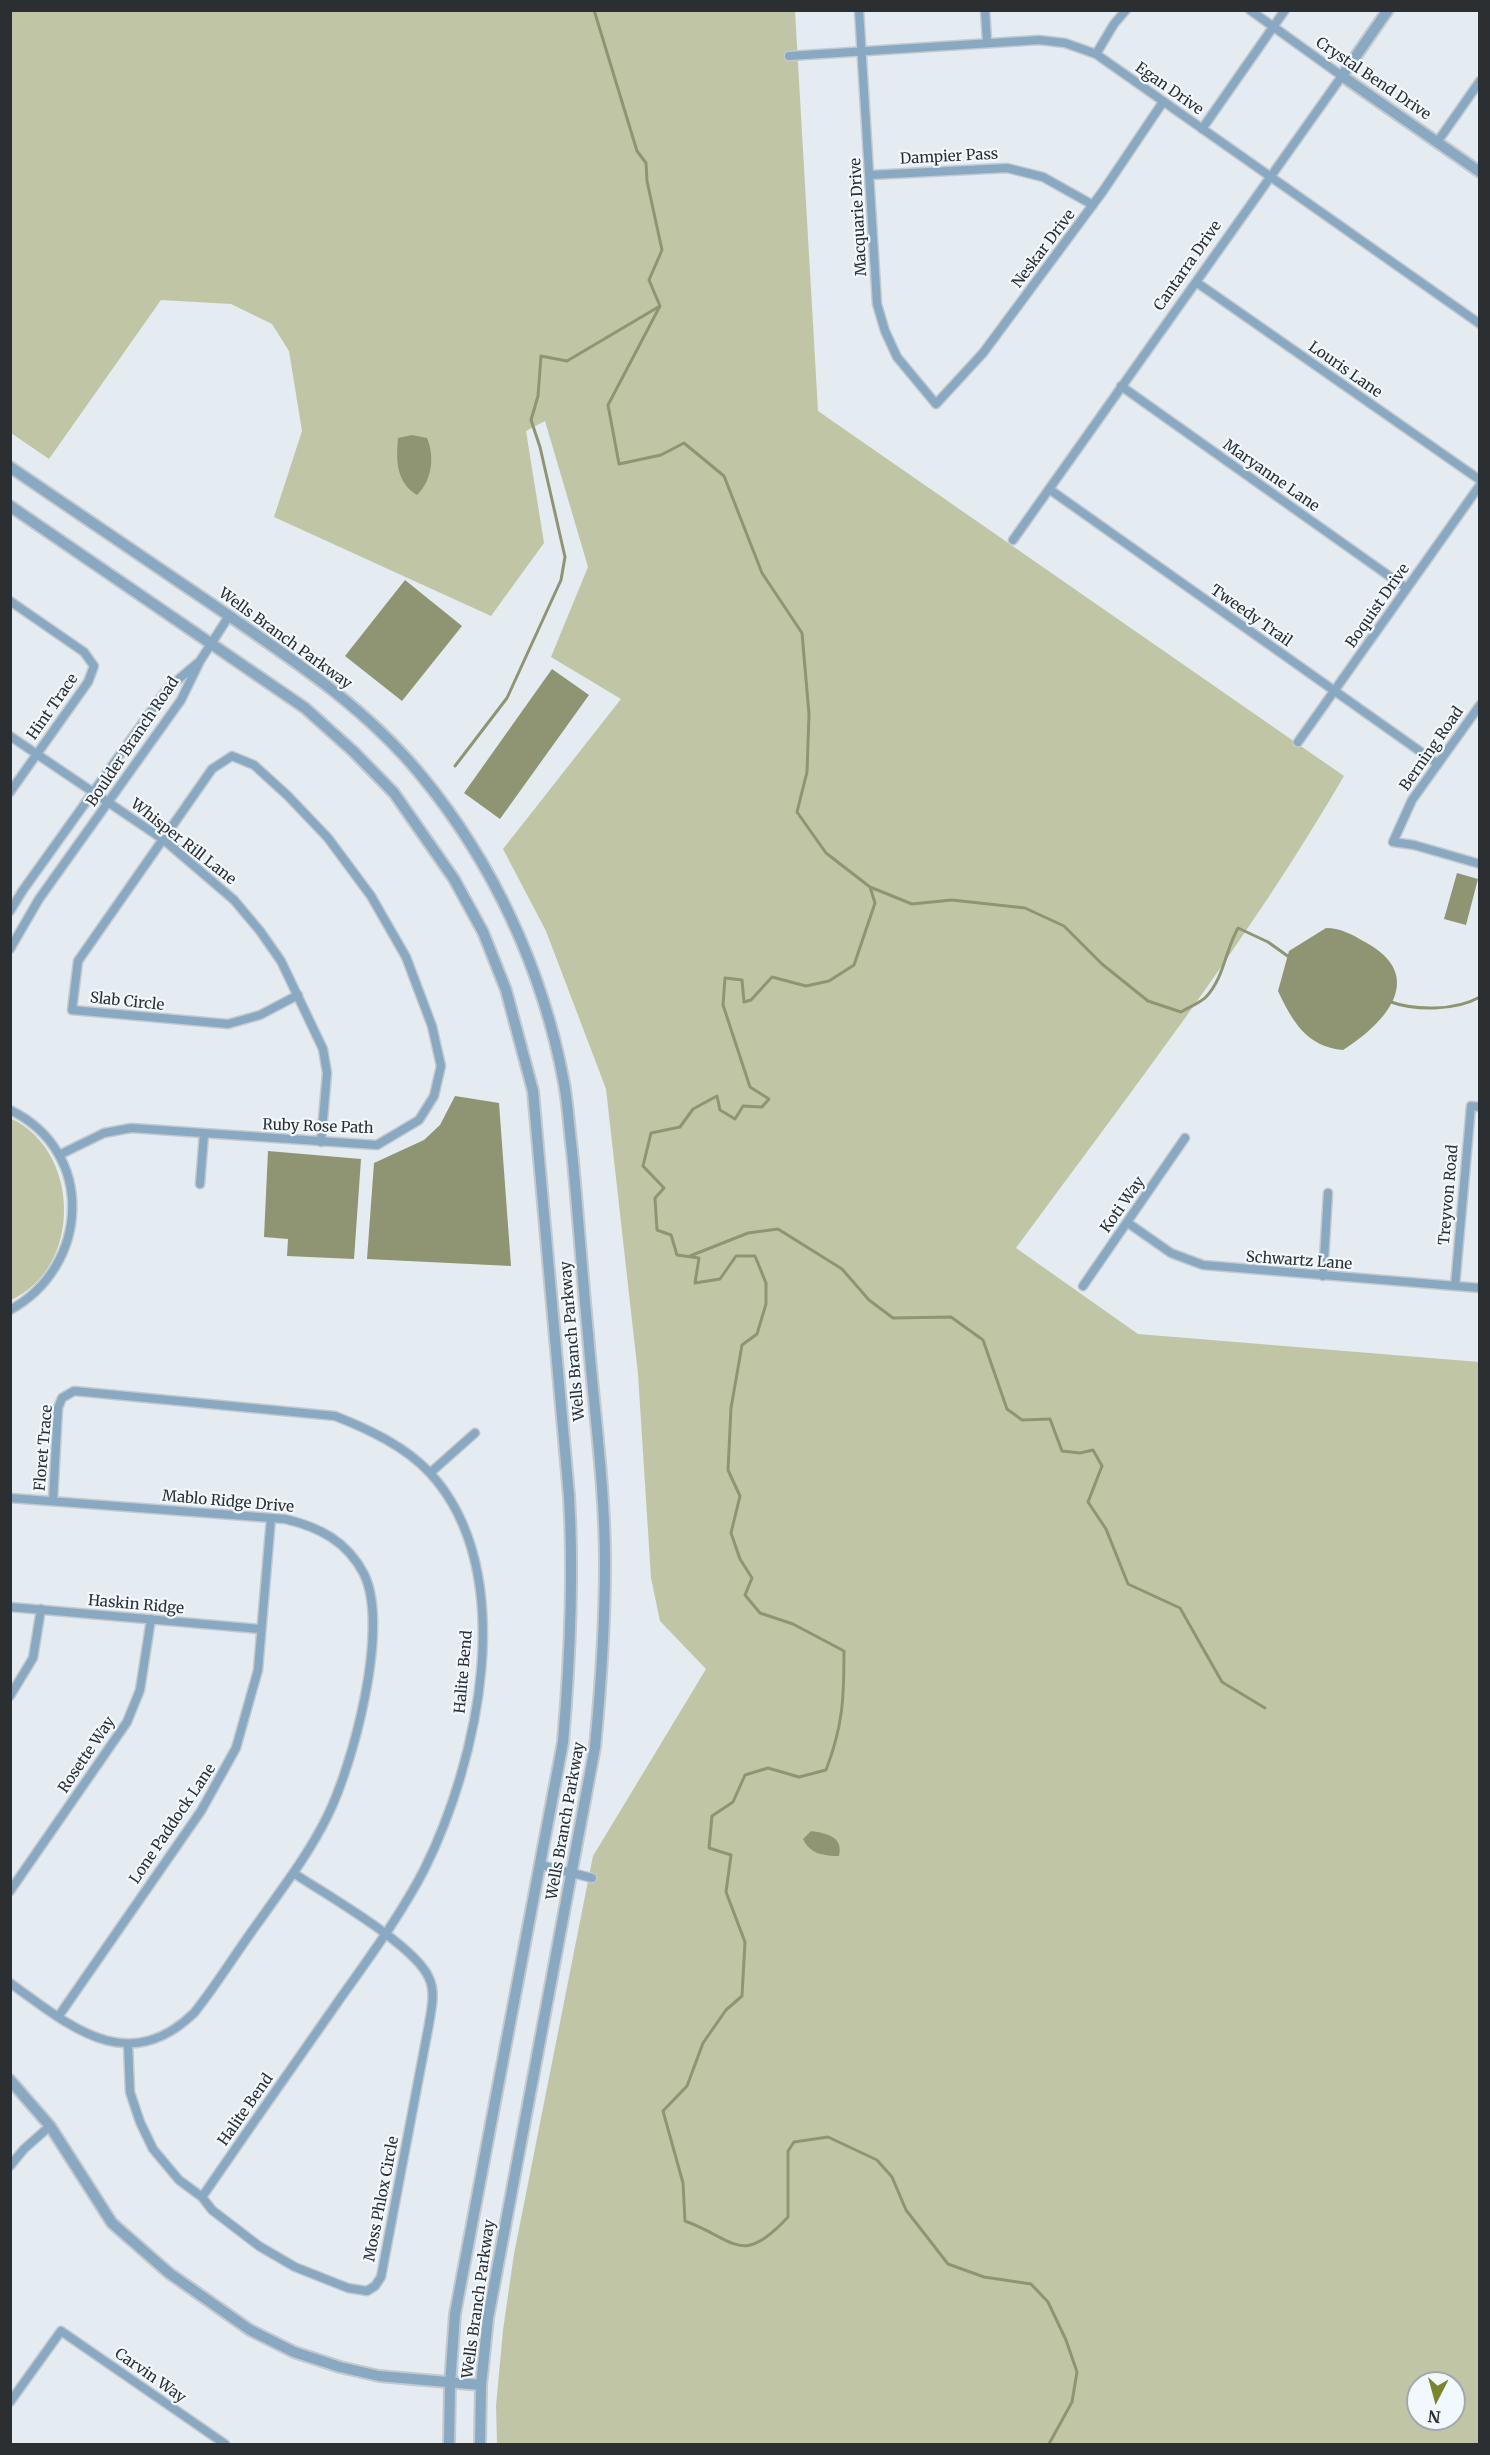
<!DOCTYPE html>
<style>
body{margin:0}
#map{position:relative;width:1490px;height:2455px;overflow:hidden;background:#e4ebf1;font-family:Merriweather,serif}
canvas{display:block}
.frame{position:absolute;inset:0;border:12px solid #2c2f31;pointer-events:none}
.north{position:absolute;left:1406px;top:2371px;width:60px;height:60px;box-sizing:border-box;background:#f1f8fe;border:2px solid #a2a8ac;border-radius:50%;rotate:186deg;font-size:16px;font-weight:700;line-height:24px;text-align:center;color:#2c2f31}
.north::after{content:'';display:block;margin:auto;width:21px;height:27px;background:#7b8531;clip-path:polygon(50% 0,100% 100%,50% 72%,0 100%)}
</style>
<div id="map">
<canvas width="1490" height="2455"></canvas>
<div class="frame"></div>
<div class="north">N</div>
</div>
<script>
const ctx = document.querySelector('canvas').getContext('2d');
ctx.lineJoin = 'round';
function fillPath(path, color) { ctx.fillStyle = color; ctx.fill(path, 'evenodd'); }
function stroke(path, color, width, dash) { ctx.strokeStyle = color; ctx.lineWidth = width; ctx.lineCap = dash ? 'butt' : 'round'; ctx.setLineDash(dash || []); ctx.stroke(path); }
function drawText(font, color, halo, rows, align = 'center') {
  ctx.font = font + ' Merriweather,serif'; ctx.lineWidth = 4.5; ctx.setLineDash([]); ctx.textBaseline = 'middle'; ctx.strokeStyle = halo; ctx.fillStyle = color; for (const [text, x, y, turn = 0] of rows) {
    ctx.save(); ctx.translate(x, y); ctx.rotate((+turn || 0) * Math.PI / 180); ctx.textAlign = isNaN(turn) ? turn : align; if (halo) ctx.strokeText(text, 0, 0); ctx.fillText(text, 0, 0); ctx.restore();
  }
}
fillPath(new Path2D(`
 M10 11H795L818 411 1344 776C1248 941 1129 1094 1016 1248L1138 1334 1479 1362V2444H497L496 2406 503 2330 514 2254 593 1856 706 1669 660 1621 651 1578 638 1374 606 1089 546 931 503 849 621 699 551 657 588 567 545 421 526 431 544 543 491 616 274 517 302 431 289 351 272 324 231 304 161 300 49 459 11 433ZM1418 2383H1454V2419H1418Z
 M10 1118C81 1150 83 1268 11 1300Z`), '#c0c6a5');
fillPath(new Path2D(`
 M412 435 427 438C435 456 432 481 417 495 396 482 396 461 398 438Z
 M405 580 462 626 402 701 345 656Z
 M552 669 589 695 500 819 464 793Z
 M1457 873 1478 879 1466 925 1444 919Z
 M1326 928C1341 928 1353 935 1365 942 1428 976 1386 1023 1343 1050 1307 1047 1292 1021 1278 991L1289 951Z
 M455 1096 499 1103 511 1266 367 1259 374 1163 424 1140 440 1125Z
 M268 1151 361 1159 354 1259 287 1256 288 1239 264 1237Z
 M811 1831C825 1833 844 1836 839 1856 824 1856 810 1854 803 1839Z`), '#8f9572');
stroke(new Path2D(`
 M594 10 637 151 646 163 647 181 662 250 649 280 660 306 608 405 619 464 661 455 684 443 724 476 762 573 802 633 809 714 807 772 797 812 826 853 870 887 875 903 854 965 829 981 806 986 772 977 751 1000 744 1002 742 980 725 978 723 1005 750 1087 769 1099 762 1107 743 1106 735 1119 720 1110 717 1096 693 1109 680 1127 651 1133 643 1166 664 1188 655 1198 657 1230 671 1235 677 1255 699 1258 695 1283 720 1279 736 1256H755L766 1283V1304L757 1334 742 1345 731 1408 728 1470 740 1496 731 1533 740 1559 752 1578 745 1595 760 1613 793 1624 844 1651C844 1698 843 1726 826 1770L799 1777 768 1768 745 1775 733 1802 712 1816 709 1848 731 1855 726 1892 745 1942 742 1996 726 2010 703 2043 687 2086 663 2111 683 2183 685 2221C735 2239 741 2268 788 2217V2151L794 2142 828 2137 877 2160 892 2177 906 2210 948 2264 984 2277 1031 2284 1048 2302 1066 2340 1077 2372 1072 2402 1049 2444
 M455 766 507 698 561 580 565 557 540 447 531 420 538 396 541 356 567 361 660 306
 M870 887 912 904 952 900 1025 908 1064 926 1102 964 1148 1001 1181 1012C1189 1007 1200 1003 1206 997 1224 978 1225 951 1238 928L1268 942 1289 957
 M1388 1001C1415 1011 1455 1011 1480 997
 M690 1256 748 1233 778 1229 842 1269 869 1300 893 1318 951 1317 983 1340 1007 1409 1022 1420 1050 1419 1062 1451 1080 1453 1093 1450 1102 1466 1088 1502 1106 1529 1128 1584 1180 1608 1222 1682 1265 1708`), '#8f9572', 3);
const minor = new Path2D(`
 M859 10 877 304 885 331 897 357 936 404 983 353 1103 191 1163 102
 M985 10 987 41
 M1096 54 1114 24 1126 10
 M789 56 1039 40 1065 43 1096 54 1480 324
 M1202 129 1285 10
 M1438 141 1480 81
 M870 175 1007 168 1043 177 1093 205
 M1196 282 1480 480
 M1121 386 1406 588
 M1049 489 1438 764
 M1013 540 1342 76 1250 10
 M10 601 84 652 94 666 88 682 10 792
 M200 661 229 616
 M1480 705 1412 800 1393 842 1414 845 1480 864
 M10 736 164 840 234 900 260 931 281 961 323 1049 327 1073 321 1142
 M1298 742 1480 485
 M10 911 23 890 167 689 200 661 181 700 39 899 10 949
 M10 1110C96 1151 90 1266 10 1310
 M59 1155 104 1133 131 1128 377 1145 419 1120 434 1096 441 1066 432 1026 406 957 371 896 328 838 288 796 254 765 232 756 212 769 78 961 72 1010 228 1024 260 1015 298 995
 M200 1184 204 1134
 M1128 1223 1171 1253 1203 1265 1480 1288
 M1323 1276 1328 1193
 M1083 1286 1185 1138
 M1455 1286 1471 1106 1480 1107
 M430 1473 475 1433
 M10 1498 285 1519C319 1527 347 1541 364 1574 390 1628 353 1765 327 1817 308 1855 284 1886 260 1920 237 1951 218 1983 194 2013 127 2078 69 2025 10 1983
 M53 1500 58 1408 62 1398 74 1391 335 1416C368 1429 405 1446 430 1473 521 1572 478 1762 424 1870 399 1918 366 1962 335 2006 290 2070 246 2133 202 2197
 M10 1607 260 1629
 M10 1696 33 1658 41 1609
 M541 1865 592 1878
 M10 1891 127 1722 140 1690 151 1619
 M58 2017 201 1811 236 1748 258 1670 271 1518
 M128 2044 130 2092 140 2122 153 2149 179 2180 202 2197 212 2210 259 2246 295 2267 348 2288 367 2291 375 2286 381 2277 429 2024C431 2010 436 1993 429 1978 415 1945 328 1896 295 1874
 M10 2166 24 2149 50 2126
 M10 2402 61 2331 225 2444`);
const tertiary = new Path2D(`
 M1388 10 1342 76 1480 172
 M10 467C80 514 149 562 219 609 290 658 364 706 420 774 493 862 543 970 564 1083 568 1105 569 1128 572 1151 578 1212 582 1273 588 1334 594 1410 605 1487 605 1563 605 1625 601 1685 595 1747L488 2318 481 2385 480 2444
 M10 506 305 708 354 752 394 793 454 879 483 932 506 990 533 1091 569 1496C574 1579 570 1660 563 1742L455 2314 450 2384 449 2444
 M10 2080 50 2126 112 2223 169 2273 250 2330 294 2352 340 2367 379 2376 481 2385`);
stroke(minor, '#c3c9ce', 11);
stroke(tertiary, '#c3c9ce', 14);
stroke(minor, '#89a8c1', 8);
stroke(tertiary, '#89a8c1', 10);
drawText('15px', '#2c2f31', '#f1f8fe', [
 ["Crystal Bend Drive",1373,79,34],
 ["Egan Drive",1169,89,35],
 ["Dampier Pass",949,157,-3],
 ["Macquarie Drive",859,217,-93],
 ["Neskar Drive",1044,249,-53],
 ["Cantarra Drive",1188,266,-55],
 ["Louris Lane",1345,370,35],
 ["Maryanne Lane",1271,476,35],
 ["Boquist Drive",1378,606,-55],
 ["Tweedy Trail",1251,616,35],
 ["Wells Branch Parkway",285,639,36],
 ["Hint Trace",53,707,-55],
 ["Boulder Branch Road",133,742,-56],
 ["Berning Road",1432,749,-55],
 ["Whisper Rill Lane",183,842,38],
 ["Slab Circle",127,1002,6],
 ["Ruby Rose Path",318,1127,2],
 ["Treyvon Road",1449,1195,-85],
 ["Koti Way",1123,1205,-55],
 ["Schwartz Lane",1299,1261,4],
 ["Wells Branch Parkway",573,1341,-95],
 ["Floret Trace",44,1448,-85],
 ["Mablo Ridge Drive",228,1502,5],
 ["Haskin Ridge",136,1605,5],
 ["Halite Bend",464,1672,-85],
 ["Rosette Way",87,1755,-56],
 ["Wells Branch Parkway",566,1821,-80],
 ["Lone Paddock Lane",173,1824,-56],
 ["Halite Bend",246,2110,-55],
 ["Moss Phlox Circle",382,2199,-79],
 ["Wells Branch Parkway",479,2299,-82],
 ["Carvin Way",150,2376,35]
]);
</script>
